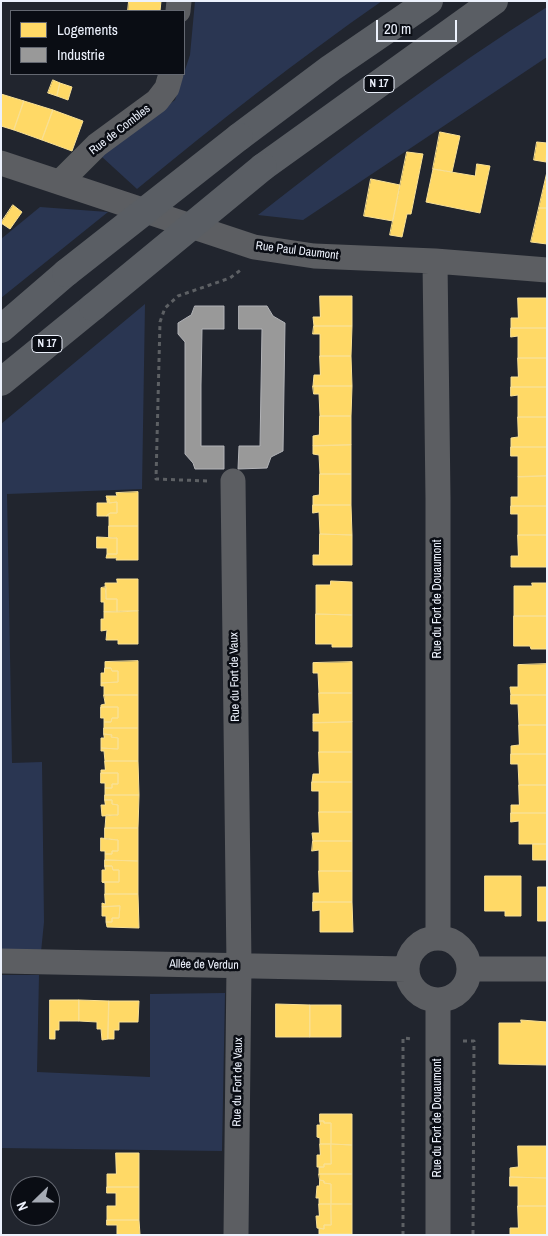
<!DOCTYPE html>
<meta charset="utf-8">
<style>
body{margin:0}
#map{position:relative;width:548px;height:1236px;overflow:hidden;background:#21252e;font-family:"Archivo Narrow",sans-serif}
canvas{display:block}
.frame{position:absolute;inset:0;border:2px solid #ecf1fc;pointer-events:none}
.legend{position:absolute;left:10px;top:10px;width:175px;height:65px;box-sizing:border-box;background:#0a0d14;border:1px solid #646871;margin:0;padding:6px 9px;list-style:none;font-size:15px;color:#ecf1fc}
.legend li{display:flex;align-items:center;gap:10px;height:25px}
.legend b{width:25px;border:1px solid #646871}
.north{position:absolute;left:10px;top:1176px;width:50px;height:50px;box-sizing:border-box;background:#0a0d14;border:1px solid #646871;border-radius:50%;rotate:248deg;font-size:14px;font-weight:700;line-height:20px;text-align:center;color:#ecf1fc}
.north::after{content:'';display:block;margin:auto;width:18px;height:22px;background:#a5aab4;clip-path:polygon(50% 0,100% 100%,50% 72%,0 100%)}
.scale{position:absolute;left:376px;top:20px;width:81px;height:22px;box-sizing:border-box;border:2px solid #ecf1fc;border-top:0;padding-left:6px;font-size:15px;line-height:18px;white-space:nowrap;color:#ecf1fc;-webkit-text-stroke:4px #0a0d14;paint-order:stroke}
</style>
<div id="map">
<canvas width="548" height="1236"></canvas>
<div class="frame"></div>
<ul class="legend">
<li><b style="height:14px;background:#ffd966"></b>Logements</li>
<li><b style="height:14px;background:#999"></b>Industrie</li>
</ul>
<div class="north">N</div>
<div class="scale">20 m</div>
</div>
<script>
const ctx = document.querySelector('canvas').getContext('2d');
ctx.lineJoin = 'round';
function fillPath(path, color) { ctx.fillStyle = color; ctx.fill(path, 'evenodd'); }
function stroke(path, color, width, dash) { ctx.strokeStyle = color; ctx.lineWidth = width; ctx.lineCap = dash ? 'butt' : 'round'; ctx.setLineDash(dash || []); ctx.stroke(path); }
function drawText(font, color, halo, rows, align = 'center') {
  ctx.font = font + ' "Archivo Narrow",sans-serif'; ctx.lineWidth = 5; ctx.setLineDash([]); ctx.textBaseline = 'middle'; ctx.strokeStyle = halo; ctx.fillStyle = color; for (const [text, x, y, turn = 0] of rows) {
    ctx.save(); ctx.translate(x, y); ctx.rotate((+turn || 0) * Math.PI / 180); ctx.textAlign = isNaN(turn) ? turn : align; if (halo) ctx.strokeText(text, 0, 0); ctx.fillText(text, 0, 0); ctx.restore();
  }
}
fillPath(new Path2D(`
 M195 1H382C297 60 216 124 137 189L101 156 175 100 190 55Z
 M547 7V57L303 220 258 215C351 142 447 70 547 7Z
 M40 207 108 212 1 298V239Z
 M145 304 142 489 7 494 12 763 42 762 44 922 41 952H1V424Z
 M1 975H39L37 1072 150 1077V994L225 993 222 1151 1 1148Z`), '#2a3652');
const homes = new Path2D(`
 M129 1H161L160 11H128Z
 M53 80 60 83 57 96 48 93Z
 M60 83 72 87 68 100 57 96Z
 M1 94 24 101 14 130 1 126Z
 M24 101 53 110 42 140 14 130Z
 M53 110 83 121 72 151 42 140Z
 M440 132 460 136 452 172 433 169Z
 M537 142 547 143 546 162 534 160Z
 M407 152 423 154 411 214H407L402 237 390 235Z
 M477 164 490 166 480 213 426 202 433 169 475 176Z
 M547 172V208H539Z
 M371 179 400 185 393 221 364 216Z
 M13 205 22 212 10 229 1 223Z
 M539 208H547V244L531 242Z
 M320 296H352V326H314L313 317H320Z
 M518 298H547V328H511V318H518Z
 M314 326H352L351 356H320V334H313Z
 M511 328H547V358H518V336L511 337Z
 M320 356H351L352 386H313L314 375H320Z
 M518 358H547V387H511V377H518Z
 M313 386H352L351 416H320L319 394H314Z
 M511 387H547V417H518V395L511 396Z
 M320 416H351V445L313 446V436L319 435Z
 M518 417H547V447H511V438L518 437Z
 M351 445V474H320L319 455 313 454V446Z
 M511 447H547V476L518 477V456H511Z
 M320 474H351V505H313V496L319 495Z
 M547 476V506H511V497H518V477Z
 M138 492V526H109V516H106L110 513H117V502L109 503V499H107L106 496H117L116 493Z
 M107 499H109V503L117 502V513H110L106 516H97V503H107Z
 M313 505H351L352 535 320 534 319 512 313 513Z
 M511 506H547V535H518V514H511Z
 M109 526H138V560H116L117 558H106L107 554H117V538H109Z
 M320 534 352 535V565H313V555H319Z
 M518 535H547V567H511V556H518Z
 M97 537 117 538V554H107V548H97Z
 M117 579H138V611L117 612V599H106L105 583H117Z
 M331 581 352 582V615L316 614V585H330Z
 M532 583H547V616H514V586H532Z
 M106 587V599H117V612H104V602H101V588Z
 M138 611V644H118V640H106L107 630 101 631V619H104V612Z
 M316 614 352 615V647H332V644H316Z
 M514 616H547V649H531L530 646H514Z
 M138 661V695H104V686H101V683L118 682V671H112L111 668H105V662Z
 M352 662V693H319L318 673H313V663Z
 M547 664V695H511L510 687H518V665Z
 M105 668H111L112 671H118V682L101 683V673H104Z
 M319 693H352V722L313 723V714H319Z
 M104 695H138V728H104V722H111L112 718H118V707H101V705L105 704Z
 M511 695H547V725H519L518 704H511Z
 M101 707H118V718H112L111 722H104V718H101Z
 M352 722V752H319V731H313V723Z
 M519 725H547V754H511V746L519 745Z
 M104 728H138V761H105L104 751H101V748L118 749V738L111 737 112 735 104 734Z
 M104 734 112 735 111 737 118 738V749L101 748V738H104Z
 M319 752H352V782H312L313 774H319Z
 M511 754H547V785H519L518 764H511Z
 M105 761H138L139 795H105V788H112V784H118V773H101V770H105Z
 M101 773H118V784H112V788H105V783H101Z
 M312 782H352V812H319V791H312Z
 M519 785H547V813H511V805H519Z
 M105 795H139L138 828H105L106 815H118V805L112 804V800H105Z
 M105 800H112V804L118 805V815L102 816 101 805H105Z
 M319 812H352V841H313L312 833H319Z
 M511 813H547V844H519V821L511 822Z
 M105 828H138V861L105 860V854H112V851H118V840L105 839Z
 M101 838 118 840V851H112V854H105V851H101Z
 M313 841H352V871H319V850L312 851Z
 M533 844H547V860H533Z
 M105 860 138 861V894H105V883L102 882H119V870H113L112 866H105Z
 M105 866H112L113 870H119V882H102V870H105Z
 M319 871H352V902H313V893H319Z
 M485 876H521V916H505V911H485Z
 M538 887H547V921H538Z
 M105 894H138L139 928 107 927 106 922H112V918H119L120 906 102 907V903L105 904Z
 M313 902H352L353 932H320V910L313 911Z
 M120 906 119 918H112V922H106V916H102V907Z
 M50 1000H79V1021H59V1030H55V1039H50Z
 M79 1000 109 1001 108 1039 102 1040 101 1029H97V1022L79 1021Z
 M109 1001H139L138 1022H119V1030H114V1039H108Z
 M276 1004 310 1005V1037H276Z
 M310 1005H341V1037H310Z
 M521 1020 547 1022V1065L499 1064V1023H521Z
 M320 1114H352V1145L331 1144V1123H324V1121H320Z
 M320 1121H324V1123H331V1144H320V1138L317 1137V1125H320Z
 M320 1144H331V1164H324V1167H317V1155H320Z
 M331 1144 352 1145V1174H319V1167H324V1164H331Z
 M518 1146H547V1178L510 1177V1168L518 1167Z
 M116 1153H139V1187H107V1174H116Z
 M319 1174H352V1204H331V1184L324 1183V1181L320 1180Z
 M510 1177 547 1178V1206H518V1186H510Z
 M320 1180 324 1181V1183L331 1184V1204H319V1198H316L317 1186H319Z
 M107 1187H139V1220H107V1206H116V1193H107Z
 M319 1204H331V1225H324V1229L317 1228 316 1216H319Z
 M331 1204H352V1234H319V1228L324 1229V1225H331Z
 M518 1206H547V1235H510V1228H518Z
 M107 1220H139L140 1235H117V1225H107Z`);
fillPath(homes, '#ffd966');
stroke(homes, '#f9e093', 1);
const industry = new Path2D(`
 M195 306H224V329H202L201 385V446H224V469H195L193 463 185 454V342L178 334V323L191 315Z
 M239 306H267L273 316 285 323 283 451 271 457 267 468 238 469 239 446H260L262 329H239Z`);
fillPath(industry, '#999');
stroke(industry, '#b2b3b7', 1);
stroke(new Path2D(`
 M207 481 156 479 160 322 165 308 178 296 230 278 242 269
 M463 1041H474L473 1235
 M403 1235V1038L412 1039`), '#5d6064', 3, [4, 4]);
stroke(new Path2D(`
 M178 11 179 1
 M1 163 254 247 314 256 435 261 547 270
 M60 182 97 145 157 101 167 88 171 74
 M435 261 438 499V937
 M233 481 239 965 236 1235
 M407 969a31 31 0 1 1 62 0a31 31 0 1 1-62 0Z
 M1 961 406 969
 M469 969H547
 M438 1235V1001`), '#5c5e62', 25);
stroke(new Path2D(`
 M239 137 331 68 429 1
 M263 167 494 1
 M1 329 66 273
 M1 382 93 307`), '#5a5e64', 28);
stroke(new Path2D(`
 M66 273 239 137
 M93 307 263 167`), '#5a5e64', 28);
for (const [x, y, w] of [
 [379,84,30],
 [47,344,30]
]) { const box = new Path2D(); box.roundRect(x - w / 2, y - 8.5, w, 17, 4); ctx.fillStyle = '#0a0d14'; ctx.fill(box); stroke(box, '#ecf1fc', 1); }
drawText('bold 11px', '#ecf1fc', null, [
 ["N 17",379,84],
 ["N 17",47,344]
]);
drawText('12px', '#ecf1fc', '#0a0d14', [
 ["Rue de Combles",120,130,-38],
 ["Rue Paul Daumont",297,251,7],
 ["Rue du Fort de Douaumont",438,599,-90],
 ["Rue du Fort de Vaux",235,677,-91],
 ["Allée de Verdun",204,965,1],
 ["Rue du Fort de Vaux",238,1082,-89],
 ["Rue du Fort de Douaumont",438,1118,-90]
]);
</script>
